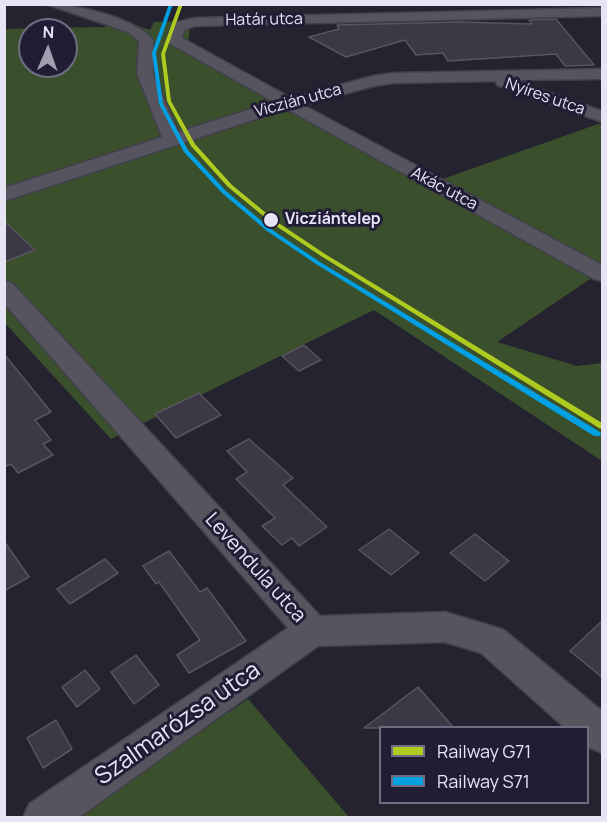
<!DOCTYPE html>
<meta charset="utf-8">
<style>
body{margin:0}
#map{position:relative;width:607px;height:822px;overflow:hidden;background:#24232f;font-family:Manrope,sans-serif}
canvas{display:block}
.frame{position:absolute;inset:0;border:6px solid #e6e4f5;pointer-events:none}
.legend{position:absolute;left:379px;top:726px;width:210px;height:78px;box-sizing:border-box;background:#211d35;border:2px solid #706d82;margin:0;padding:8px 10px;list-style:none;font-size:18px;color:#e6e4f5}
.legend li{display:flex;align-items:center;gap:12px;height:30px}
.legend b{width:30px;border:2px solid #706d82}
.north{position:absolute;left:18px;top:18px;width:60px;height:60px;box-sizing:border-box;background:#211d35;border:2px solid #706d82;border-radius:50%;rotate:2deg;font-size:16px;font-weight:700;line-height:24px;text-align:center;color:#e6e4f5}
.north::after{content:'';display:block;margin:auto;width:21px;height:27px;background:#a2a0b0;clip-path:polygon(50% 0,100% 100%,50% 72%,0 100%)}
</style>
<div id="map">
<canvas width="607" height="822"></canvas>
<div class="frame"></div>
<ul class="legend">
<li><b style="height:8px;background:#b0cb1f"></b>Railway G71</li>
<li><b style="height:8px;background:#00a0e3"></b>Railway S71</li>
</ul>
<div class="north">N</div>
</div>
<script>
const ctx = document.querySelector('canvas').getContext('2d');
ctx.lineJoin = 'round';
function fillPath(path, color) { ctx.fillStyle = color; ctx.fill(path, 'evenodd'); }
function stroke(path, color, width, dash) { ctx.strokeStyle = color; ctx.lineWidth = width; ctx.lineCap = dash ? 'butt' : 'round'; ctx.setLineDash(dash || []); ctx.stroke(path); }
function drawText(font, color, halo, rows, align = 'center') {
  ctx.font = font + ' Manrope,sans-serif'; ctx.lineWidth = 6; ctx.setLineDash([]); ctx.textBaseline = 'middle'; ctx.strokeStyle = halo; ctx.fillStyle = color; for (const [text, x, y, turn = 0] of rows) {
    ctx.save(); ctx.translate(x, y); ctx.rotate((+turn || 0) * Math.PI / 180); ctx.textAlign = isNaN(turn) ? turn : align; if (halo) ctx.strokeText(text, 0, 0); ctx.fillText(text, 0, 0); ctx.restore();
  }
}
fillPath(new Path2D(`
 M120 20 150 30 154 22 191 21 188 43 437 181 598 124 602 125V271L497 342 577 366 602 363V461L374 310 111 439 5 323V29L104 27ZM30 30H66V66H30Z
 M248 699 349 817 74 818Z`), '#3a502d');
const building = new Path2D(`
 M556 19 594 65 565 66 556 54 448 61 443 53 416 55 405 40 346 57 309 37 339 29 337 25 459 22 532 24 529 20Z
 M4 221 35 250 4 262Z
 M304 345 321 360 299 371 282 356Z
 M4 354 51 412 35 420 51 440 43 444 53 455 18 473 11 464 4 467Z
 M199 393 221 415 176 438 155 414Z
 M249 439 293 478 283 485 327 527 299 546 292 538 282 545 262 526 275 518 236 479 247 472 227 451Z
 M389 529 419 553 391 575 359 550Z
 M475 534 509 561 485 581 450 553Z
 M4 541 29 577 4 591Z
 M169 551 200 592 207 588 246 641 189 673 177 655 200 640 159 582 156 584 143 566Z
 M105 559 118 573 70 604 57 589Z
 M603 620V678L570 651Z
 M136 655 159 685 134 704 111 672Z
 M85 670 100 689 77 707 62 687Z
 M418 687 454 728H364Z
 M56 720 72 749 43 768 27 738Z`);
fillPath(building, '#3d3845');
stroke(building, '#59555f', 1.5);
const minor = new Path2D(`
 M46 4C74 4 135 17 153 40V74L178 132 274 102 169 43 167 40C172 20 177 22 195 18L602 8V16L195 26 184 30 182 38 291 98 373 76 394 73 602 69V79L514 80 602 111V122L497 85 496 81 394 83 374 86 303 105 602 265V281L594 279 287 109 4 201V188L162 137 137 74 139 41 128 32Z
 M4 281 12 283 320 616 445 612 492 626 504 630 602 711V753L588 747V728H565L481 653 445 642 318 646 78 818H23L29 804 288 628 4 303Z`);
stroke(minor, '#41404b', 3);
fillPath(minor, '#56545f');
fillPath(new Path2D(`
 M179 4H183L165 54 171 101 195 144 232 185 277 222 325 254 602 423V429L599 428 321 256 273 224 228 187 191 146 167 101 161 54Z`), '#b0cb1f');
fillPath(new Path2D(`
 M169 4H173L156 53 163 104 188 150 226 191 271 229 320 262 600 432 601 434 600 436H594L316 264 267 231 222 193 184 152 159 104 152 53Z`), '#00a0e3');
for (const [x, y, r, color] of [
 [271,220,8,"#e6e4f5"]
]) { const dot = new Path2D(); dot.arc(x, y, r, 0, 2 * Math.PI); ctx.fillStyle = color; ctx.fill(dot); stroke(dot, '#211d35', 2); }
drawText('16px', '#e6e4f5', '#211d35', [
 ["Határ utca",264,20,-1],
 ["Nyíres utca",545,97,19],
 ["Viczián utca",298,101,-15],
 ["Akác utca",444,189,28]
]);
drawText('bold 16px', '#e6e4f5', '#211d35', [
 ["Vicziántelep",285,220]
], 'left');
drawText('20px', '#e6e4f5', '#211d35', [
 ["Levendula utca",255,568,48]
]);
drawText('24px', '#e6e4f5', '#211d35', [
 ["Szalmarózsa utca",178,724,-35]
]);
</script>
